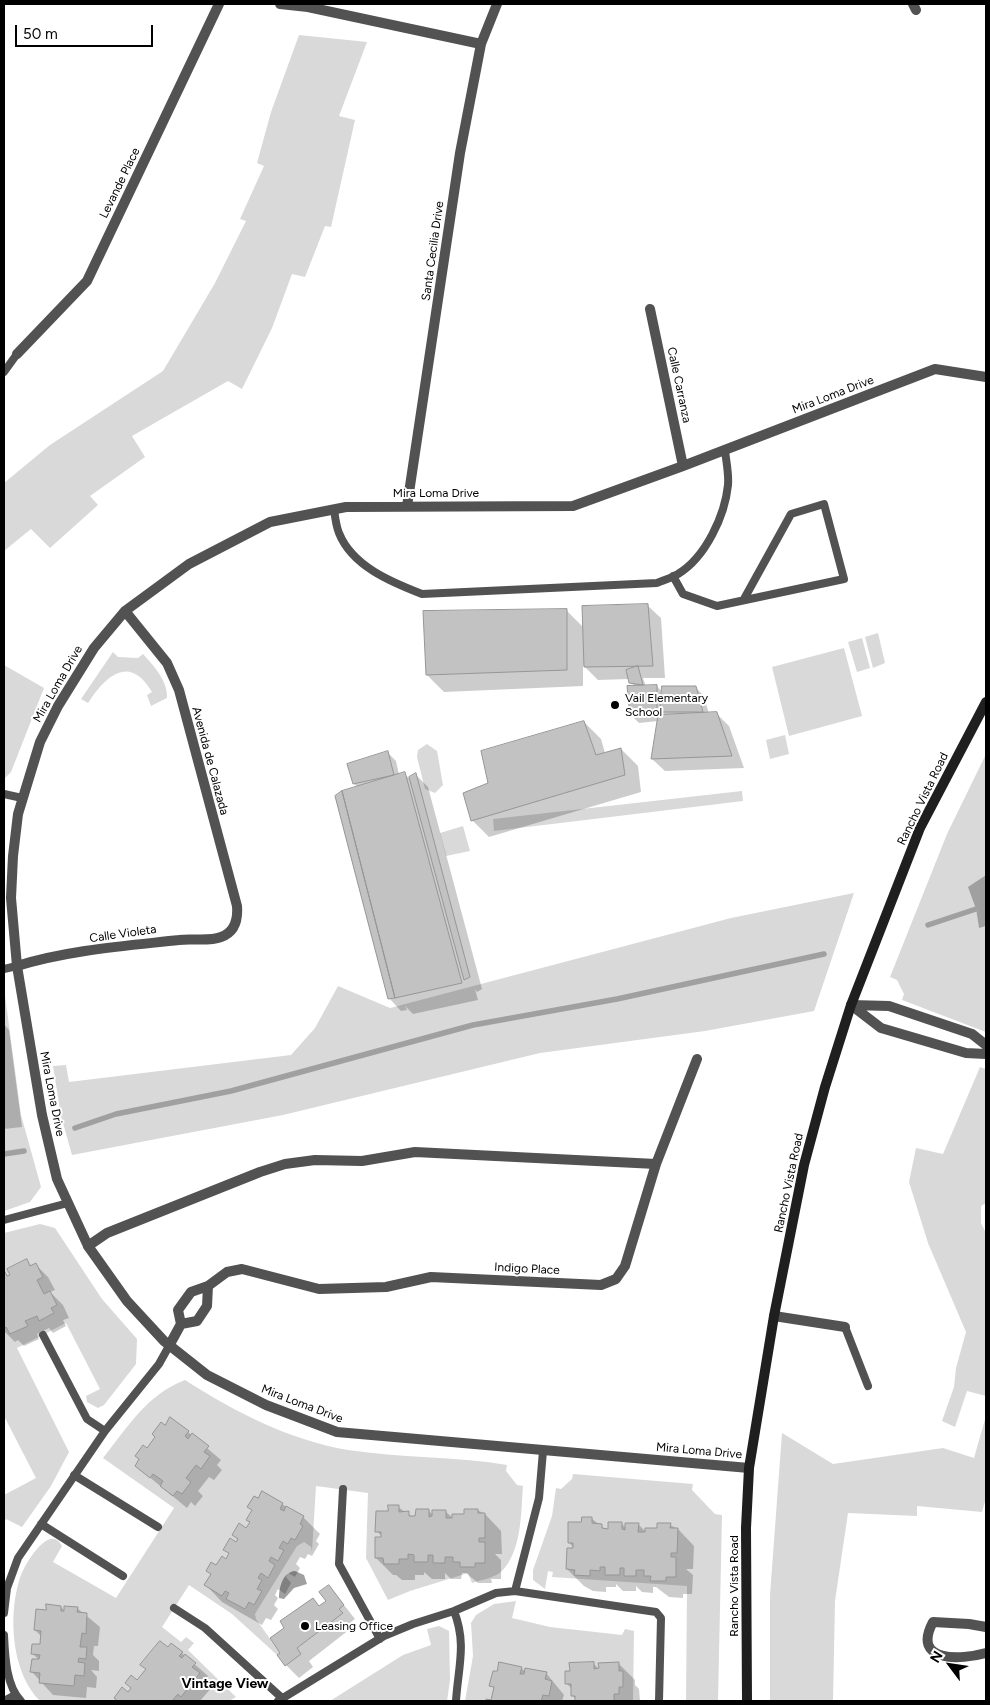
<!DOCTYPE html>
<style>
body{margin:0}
#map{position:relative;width:990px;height:1705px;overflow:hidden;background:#fff;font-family:Figtree,sans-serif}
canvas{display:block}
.frame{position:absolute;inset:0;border:5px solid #000;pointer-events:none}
.north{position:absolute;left:925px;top:1640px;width:50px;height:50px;-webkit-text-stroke:4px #fff;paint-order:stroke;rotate:301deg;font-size:14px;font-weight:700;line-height:20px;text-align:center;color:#000}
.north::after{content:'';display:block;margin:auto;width:18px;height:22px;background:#000;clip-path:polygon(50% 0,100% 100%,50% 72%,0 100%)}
.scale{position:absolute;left:15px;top:25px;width:138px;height:22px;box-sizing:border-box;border:2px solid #000;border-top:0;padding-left:6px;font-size:15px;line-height:18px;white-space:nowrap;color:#000;-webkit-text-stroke:4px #fff;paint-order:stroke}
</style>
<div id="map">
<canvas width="990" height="1705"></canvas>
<div class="frame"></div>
<div class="north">N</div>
<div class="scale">50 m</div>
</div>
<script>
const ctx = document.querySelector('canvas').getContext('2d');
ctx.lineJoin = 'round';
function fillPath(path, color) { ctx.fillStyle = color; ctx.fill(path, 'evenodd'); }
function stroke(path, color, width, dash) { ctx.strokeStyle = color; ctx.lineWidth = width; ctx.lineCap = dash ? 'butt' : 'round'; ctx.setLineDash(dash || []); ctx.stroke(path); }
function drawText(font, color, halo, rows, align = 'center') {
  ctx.font = font + ' Figtree,sans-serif'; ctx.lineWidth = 4; ctx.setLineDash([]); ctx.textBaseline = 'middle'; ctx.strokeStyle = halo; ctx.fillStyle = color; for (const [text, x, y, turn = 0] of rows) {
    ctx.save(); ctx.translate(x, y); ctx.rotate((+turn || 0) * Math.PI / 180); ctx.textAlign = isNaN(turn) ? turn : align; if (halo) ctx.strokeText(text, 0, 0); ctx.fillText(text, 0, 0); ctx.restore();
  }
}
fillPath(new Path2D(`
 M299 35 367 42 339 116 355 120 331 227 325 226 305 277 292 274 272 328 242 389 228 381 132 436 145 457 90 496 98 505 50 548 31 529 4 551V483L50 445 163 371 215 283 246 221 240 219 264 166 257 163 271 112Z
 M878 633 885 663 873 668 865 637Z
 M862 638 870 668 857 672 848 642Z
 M844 648 862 716 789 736 772 667Z
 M113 652 118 657 138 658 143 654C154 666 168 681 167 698L151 706 147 695 152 692C130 654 106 675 88 703L81 699Z
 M4 665 44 688 11 772 4 779Z
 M785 735 789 754 770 759 766 740Z
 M427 744 437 751 443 785 435 793 425 789 417 757 418 750Z
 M986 754V875L969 887 976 909 979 927 986 926V1032L902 1000 904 994 897 980 890 977 947 834Z
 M742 791 743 801 494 831 493 819Z
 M463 826 470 851 446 856 440 833Z
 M854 893 814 1011 705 1031 540 1053 283 1115 72 1155 61 1116 53 1066 66 1065 69 1082 291 1055 315 1028 338 986 390 1008 731 918Z
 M4 988 21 1115 41 1187 30 1202 4 1211Z
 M980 1067 986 1069V1203L981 1206V1223L986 1233V1396L967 1391 955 1427 942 1421 954 1387 956 1368 966 1332 928 1243 909 1182 916 1148 943 1154Z
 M40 1224 55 1228 102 1299 137 1339 136 1364 104 1405 98 1408 87 1402 86 1396 100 1389 66 1323 17 1348 69 1452 51 1486 22 1527 6 1519 4 1523V1495L36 1478 4 1416V1233Z
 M185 1380C235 1412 289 1440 348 1450 400 1458 454 1456 507 1465L506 1471 517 1485 523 1486C521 1512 522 1552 501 1572 494 1578 481 1580 472 1583L468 1573 410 1591 388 1600 366 1558 368 1493 316 1486 312 1552 311 1547 304 1542 297 1546 255 1614 256 1619 280 1653 277 1655 232 1614 189 1585 162 1627 181 1642 186 1637 194 1643 188 1650 236 1697 229 1701H40C12 1673 8 1618 19 1581 22 1568 49 1521 62 1546L53 1562 116 1598 174 1508 103 1458C128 1427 146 1395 185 1380Z
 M986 1416V1498L982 1512 917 1506V1516L848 1513 835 1601 833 1701H770V1595L782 1433 833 1464 943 1448 974 1458Z
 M573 1474 693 1484 692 1490 715 1514 722 1515 718 1701H686L687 1586 552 1577 553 1572 548 1571 545 1589 533 1580V1570L552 1516 556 1488 561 1489 572 1479Z
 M516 1601 512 1618 550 1627 622 1635 625 1629 634 1631 633 1701H465L473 1656 471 1623 476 1615 494 1604Z
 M439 1626 449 1631 450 1680 447 1701H330L403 1655 431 1645 427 1629Z`), '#d9d9d9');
fillPath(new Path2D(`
 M986 875V926L979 928 976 909 968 887Z
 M295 1571 304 1575 307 1584 294 1588 284 1599 279 1598C279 1587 283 1572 295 1571Z`), '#a0a0a0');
fillPath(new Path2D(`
 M648 606 661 618 665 678H643L646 687 657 686 663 693 696 688 704 696 709 714 716 713 729 726 744 768 665 771 652 759 658 721 639 723 631 715 635 687 629 679 598 680 583 665V686L444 692 427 675 566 610 584 628Z
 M584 722 601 739 605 753 621 749 638 766 641 792 489 837 472 820Z
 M388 753 396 761 399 775 404 774 409 778 416 775 428 787 482 989 477 992 475 989 478 1000 413 1014 405 1006 407 1010 401 1011 389 998 358 787 354 784Z
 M4 1024 9 1030 22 1127 4 1129Z
 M26 1261 32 1266 36 1265 48 1277 55 1290 50 1292 63 1305 69 1318 63 1320 66 1326 53 1333 49 1328 37 1334 39 1339 24 1346 18 1340 15 1342 4 1331V1272L9 1277Z
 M165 1426 188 1432 221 1460 217 1465 222 1470 214 1480 209 1477 198 1491 203 1496 195 1506 191 1502 187 1508 136 1466Z
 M282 1504 303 1517 320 1534 316 1541 319 1544 312 1556 308 1554 305 1559 300 1557 296 1564 300 1568 295 1577 288 1573 286 1577 291 1583 285 1594 278 1589 275 1595 278 1598 274 1605 278 1609 271 1620 266 1618 262 1625 222 1602 206 1585 211 1575 208 1571 226 1560 230 1554 225 1549 237 1543 238 1540 233 1535 247 1530 250 1523 247 1520Z
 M398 1507 414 1518 428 1510 433 1515 445 1511 454 1519 477 1510 485 1514 501 1531 502 1554H495L501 1560V1579H491L492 1583H478L466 1573H462L461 1579H451L445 1573V1579H432L424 1572V1575H415V1580H402L396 1575H393L376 1558 383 1538 377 1531 390 1512Z
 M591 1518 606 1530 621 1523 626 1528 638 1524 646 1532 670 1525 678 1529 694 1546 693 1569H686L693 1575 692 1594H683V1598L669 1597 656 1587H653V1593L642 1592 636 1586V1591H623L616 1584V1587H606V1592L593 1591 584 1586 567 1569 574 1549 569 1542 582 1523Z
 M329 1586 355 1619 351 1622 354 1626 309 1661 313 1667 299 1678 286 1665 282 1653 286 1628 313 1600 320 1607 328 1602Z
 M61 1607 65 1611 77 1608 100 1627 98 1646H94L93 1655 99 1661V1671L91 1670 97 1677 96 1688 87 1687 86 1698 53 1695 32 1672 40 1661 33 1654 41 1646 42 1637 35 1630 47 1611Z
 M168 1649 182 1653 208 1676 205 1680 212 1687 200 1701H119L115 1697 128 1693Z
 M593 1663 600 1670 618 1663 635 1680V1685L639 1689 640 1701H577L572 1695V1689L567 1684 571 1672Z
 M521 1668 526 1672 546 1673 564 1695 562 1701H492L495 1689 491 1685Z`), '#0003');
stroke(new Path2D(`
 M928 925 976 909
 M75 1128 116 1114 231 1091 473 1025 617 999 824 954
 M4 1154 24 1151`), '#a0a0a0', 5.5);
const building = new Path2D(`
 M648 604 653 666 584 667 582 606Z
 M567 609V670L426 675 423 611Z
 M638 666 643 685 629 683 626 670Z
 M657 685V712L630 716 627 686Z
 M662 686H696L703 712H660Z
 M717 712 732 756 651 759 658 715Z
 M584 721 596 755 621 748 625 775 471 821 463 793 488 783 481 751Z
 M388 751 394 775 353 784 347 764Z
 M405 772 462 983 395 998 342 791Z
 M416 773 470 977 464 980 409 777Z
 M342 791 395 998 388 999 335 796Z
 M27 1259 30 1266 36 1263 43 1277 37 1280 44 1294 50 1291 57 1305 51 1308 54 1313 39 1321 37 1316 25 1321 28 1326 10 1334 6 1327 4 1329V1270L7 1276 10 1275 7 1269Z
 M170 1417 189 1431 185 1436 188 1439 192 1433 209 1446 204 1452 210 1456 201 1469 196 1465 186 1478 191 1482 182 1494 177 1491 173 1496 160 1486 163 1481 153 1474 150 1478 135 1466 139 1459 135 1456 143 1445 147 1448 155 1437 152 1434 161 1422 165 1425Z
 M262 1491 283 1503 280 1509 284 1511 286 1506 304 1516 300 1524 303 1526 295 1540 291 1538 288 1544 283 1541 279 1548 284 1550 278 1561 271 1557 269 1561 275 1565 268 1578 261 1573 258 1578 262 1580 257 1589 262 1591 254 1605 249 1602 245 1609 226 1599 229 1593 225 1591 222 1596 204 1585 211 1574 206 1571 211 1562 216 1565 222 1556 226 1559 229 1553 223 1550 230 1538 236 1542 238 1539 232 1535 239 1523 246 1528 250 1522 246 1520 252 1510 247 1507 254 1496 258 1498Z
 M388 1505H399V1512L409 1511V1516H415L416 1509H429V1517L432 1516V1510H446V1518H452V1514H464V1509H478V1513H485V1538H479V1542H485V1563H475V1567H460V1562H453V1557H445V1563H433V1555H428V1562H414V1555L408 1554V1559H399V1564H384L383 1558H375V1537H381V1532H375L376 1511H388Z
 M582 1517H592V1523L602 1524V1528L608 1529V1522H622V1529L625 1530V1523H639L638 1532H645V1528H657V1523H671L670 1528H678L677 1553H671V1557H676V1577H666V1581H650L651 1576H644V1570H636V1576H624V1568H620V1575H605V1567H600V1571L590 1570V1576L574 1575 575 1570 566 1569 567 1548H573V1543H568V1522H581Z
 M329 1585 344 1605 339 1609 343 1613 297 1648 301 1654 285 1666 277 1655 280 1653 270 1638 284 1628 280 1621 313 1598 319 1606 326 1601 319 1592Z
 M46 1604 61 1606V1611H64V1606L78 1607 77 1612 87 1613 86 1634 82 1633 80 1647H87L86 1659 79 1658 78 1662 85 1663 84 1676 75 1675 74 1686 39 1683 40 1673 30 1672 32 1659H39L40 1655 31 1654 32 1644H40L41 1631 34 1630 36 1609 46 1610Z
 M160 1641 168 1647 171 1643 183 1652 179 1656 182 1658 185 1654 196 1663 192 1667 200 1673 181 1697 178 1694 172 1701H118L114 1698 122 1687 128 1692 131 1688 125 1683 131 1675 137 1680 146 1669 140 1665Z
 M499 1662 522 1667 520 1674H524L525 1668 547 1672 545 1679 552 1681 549 1696 543 1695 541 1701H486V1699L491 1700 494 1687 489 1686 493 1671H497Z
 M594 1662V1669L599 1668 598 1663 619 1662V1671H623V1687H619V1694H614V1701H575V1696H571V1684H565V1671H570L569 1663Z`);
fillPath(building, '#c2c2c2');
stroke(building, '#969696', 1);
stroke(new Path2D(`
 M4 372 17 354
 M334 509C335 517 336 526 339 533 352 566 391 582 422 594L657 583C663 580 672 578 678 574 706 557 725 515 728 485 729 473 726 461 725 450
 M673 576 683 594 717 606 844 579 824 504 791 514 744 599
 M4 794 22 798
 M4 969 17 966
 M4 1220 68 1203
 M845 1327 868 1386
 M43 1335 87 1419 105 1431
 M74 1475 158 1527
 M343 1489 339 1564 380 1639
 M41 1524 123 1576
 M515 1591 539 1498 543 1451
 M174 1608 205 1628 282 1698
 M454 1611C467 1644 458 1668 456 1701
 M4 1613 7 1588 18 1558 105 1431 159 1364 169 1346
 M4 1635C5 1656 6 1686 21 1701
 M4 1701 15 1695
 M278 1701 384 1636 413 1624 454 1611 496 1593 515 1591 656 1612 661 1618 659 1701`), '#525252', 8);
stroke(new Path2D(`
 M280 4 308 7 481 44
 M913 4 916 10
 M650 309 683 466
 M17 354 87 281 219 4
 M407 506 460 153 481 44 497 4
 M125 611 167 663 179 690 237 906C238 919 235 932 221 937 208 942 192 938 179 940 125 946 69 950 17 966L11 898 13 856 18 814 40 742 58 706 94 648 125 611 189 564 270 522 346 507 573 506 683 466 935 369 986 377
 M851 1005 881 1028 966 1053 986 1054
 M851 1005 889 1006 972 1034 986 1045
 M88 1246 107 1233 260 1172 285 1164 315 1160 362 1161 415 1152 656 1164
 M774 1316 845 1327
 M181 1324 197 1321 207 1306 208 1286
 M169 1346 181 1324 178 1310 191 1292 208 1286 227 1272 242 1269 319 1289 386 1287 431 1277 601 1285 616 1279 625 1266 656 1164 697 1059
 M986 1627 969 1624 933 1622C911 1663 961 1660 986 1653`), '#525252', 10);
stroke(new Path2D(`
 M17 966 42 1115 57 1179 88 1246 127 1301 164 1341 207 1375 266 1405 337 1432 749 1468`), '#525252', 10);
stroke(new Path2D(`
 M747 1701 746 1528 749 1468 774 1316 804 1165 825 1087 851 1005 920 828 986 702`), '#1f1f1f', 10);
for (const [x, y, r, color] of [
 [615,705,5,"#000"],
 [305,1626,5,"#000"]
]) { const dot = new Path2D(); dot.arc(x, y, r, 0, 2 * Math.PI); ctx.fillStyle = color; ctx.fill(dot); stroke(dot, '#fff', 2); }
drawText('12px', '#000', '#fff', [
 ["Levande Place",120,183,-64],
 ["Santa Cecilia Drive",433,251,-82],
 ["Calle Carranza",679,385,78],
 ["Mira Loma Drive",833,395,-21],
 ["Mira Loma Drive",436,493],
 ["Mira Loma Drive",58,684,-60],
 ["Avenida de Calazada",210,761,75],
 ["Rancho Vista Road",923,799,-64],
 ["Calle Violeta",123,934,-8],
 ["Mira Loma Drive",52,1094,79],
 ["Rancho Vista Road",789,1183,-78],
 ["Indigo Place",527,1269,3],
 ["Mira Loma Drive",302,1404,21],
 ["Mira Loma Drive",699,1451,5],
 ["Rancho Vista Road",734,1586,-90]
]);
drawText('12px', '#000', '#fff', [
 ["Vail Elementary",625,698],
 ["School",625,712],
 ["Leasing Office",315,1626]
], 'left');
drawText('bold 14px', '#000', '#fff', [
 ["Vintage View",225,1684]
]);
</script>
